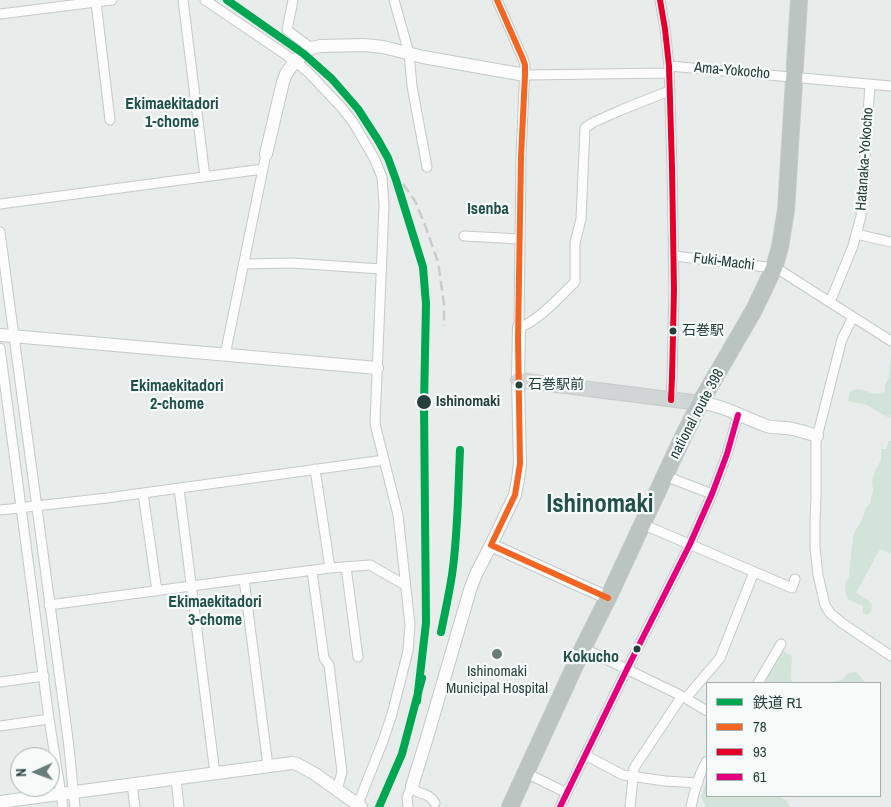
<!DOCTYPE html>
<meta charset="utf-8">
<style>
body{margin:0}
#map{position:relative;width:891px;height:807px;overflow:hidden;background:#e8ecea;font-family:"Archivo Narrow","Noto Sans JP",sans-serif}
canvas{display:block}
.legend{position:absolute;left:706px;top:682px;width:175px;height:115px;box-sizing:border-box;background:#f6faf9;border:1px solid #a2b0ad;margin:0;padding:6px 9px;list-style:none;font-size:15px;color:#25403b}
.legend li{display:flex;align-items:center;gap:10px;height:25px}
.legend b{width:25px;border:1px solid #a2b0ad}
.north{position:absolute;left:10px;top:747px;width:50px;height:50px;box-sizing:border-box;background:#f6faf9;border:1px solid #a2b0ad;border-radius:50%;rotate:268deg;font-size:14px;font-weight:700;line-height:20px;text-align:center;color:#25403b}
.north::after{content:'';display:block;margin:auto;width:18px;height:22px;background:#697c78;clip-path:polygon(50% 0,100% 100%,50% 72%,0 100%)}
</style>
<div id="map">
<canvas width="891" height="807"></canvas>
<ul class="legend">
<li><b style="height:6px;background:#00a651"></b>鉄道 R1</li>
<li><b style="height:6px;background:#f26522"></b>78</li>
<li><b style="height:6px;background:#e4002b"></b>93</li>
<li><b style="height:6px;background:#e5007d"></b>61</li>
</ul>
<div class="north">N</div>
</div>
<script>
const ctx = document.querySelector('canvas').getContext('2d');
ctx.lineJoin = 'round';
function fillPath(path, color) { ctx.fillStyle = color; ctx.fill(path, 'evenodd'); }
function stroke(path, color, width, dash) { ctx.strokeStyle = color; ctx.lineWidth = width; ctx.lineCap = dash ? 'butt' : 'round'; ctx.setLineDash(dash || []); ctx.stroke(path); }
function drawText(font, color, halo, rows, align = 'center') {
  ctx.font = font + ' "Archivo Narrow","Noto Sans JP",sans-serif'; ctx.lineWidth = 4.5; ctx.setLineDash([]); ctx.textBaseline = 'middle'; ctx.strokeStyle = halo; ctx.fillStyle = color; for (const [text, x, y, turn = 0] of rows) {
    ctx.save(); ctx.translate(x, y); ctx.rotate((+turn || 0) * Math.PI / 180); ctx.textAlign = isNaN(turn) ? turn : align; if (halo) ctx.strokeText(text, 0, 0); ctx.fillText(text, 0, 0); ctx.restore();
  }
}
fillPath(new Path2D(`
 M891 358V415L889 418 867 405 848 401 850 392C857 387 863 390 871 393 875 394 880 393 885 392V385L889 378Z
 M889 441H891V554L880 549 856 593 868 600 872 605 871 612 867 615 863 613V606L848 599 846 595 845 583 849 577 853 535 863 518 865 509 871 502V497L873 491 872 480 876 469 881 460V449H886Z
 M782 650 792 656 791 679 794 683H763Z
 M856 672 866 683H827L842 680 848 673Z
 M707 779V796H779L787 801 790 807H706L701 797Z`), '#d2e4d9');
stroke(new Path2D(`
 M213 0 218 4`), '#abcdd8', 2.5);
const street = new Path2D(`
 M183 0 205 177
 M205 0 295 61 308 72 341 107 353 122 374 158 382 177 384 205 375 423 377 432 398 515 410 625 408 651 392 714 383 741 358 804
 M293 0 287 30 311 48
 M394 0 409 53 412 86 427 167
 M497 0 523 59 525 65 521 157 519 327C534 325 563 294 575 282V243L581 219 585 128 592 123 621 110 669 91
 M660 0 665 29 669 66 672 167 674 290 672 378 671 400
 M96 2 110 120
 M0 14 112 0
 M669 66 891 86
 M525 75 669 73
 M0 204 263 169
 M0 232C23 401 46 570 68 739 71 762 72 784 75 807
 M856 234 891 242
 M464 236 520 239
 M674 256 766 267 781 271 891 341
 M244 264 292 263 381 269
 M830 302 853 246 861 216 870 84
 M853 317 842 339 816 441V496L815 522V548L818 575 825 605 830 613 842 623 891 656
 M0 348 49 719 63 807
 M225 355 266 154
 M315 469 330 568
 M665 476 712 494
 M179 488 215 774
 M143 493 157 591
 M0 510 107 498 384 460
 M642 524 792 588 795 579
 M346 567 358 657
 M312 571 324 658 329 665 342 772 337 790
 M244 579 268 766
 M49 605 244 579 330 568 370 565 405 585
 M583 648 682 696 707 711
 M0 682 44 676
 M758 683 781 644
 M686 698 720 658 754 572
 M0 726 49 719
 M585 755 623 775 665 781 698 783
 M526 773 567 793
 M176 779 179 807
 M132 785 135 807
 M408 807 407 797 412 786C418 797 427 790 435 803
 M560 807 627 669 690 544 712 494 727 454 738 415
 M630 807 634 768 682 696
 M691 807C694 793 699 773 707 761`);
const secondary = new Path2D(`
 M266 154 283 82 286 74 295 61 311 48 321 46 364 45 383 47 423 57 525 75
 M519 327 518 380 520 464 518 479 515 495 491 545 608 598
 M0 335 377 368
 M700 403C724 405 744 418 767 426 773 428 780 427 786 428 797 429 807 433 817 436
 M412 786 426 741 470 590 476 574 491 545
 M0 802 292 763 297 764 315 774 361 807`);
const primary = new Path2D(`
 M518 380 700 403`);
const highway = new Path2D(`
 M510 807 583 648 608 598 682 439 700 403 754 310 774 268 780 247 786 210 799 0`);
stroke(street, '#c5c9c7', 11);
stroke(secondary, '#c3c9c7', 14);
stroke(primary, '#c3cac9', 16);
stroke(highway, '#c3cac9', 18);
stroke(street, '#fcfcfc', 9);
stroke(secondary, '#fcfcfc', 12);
stroke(primary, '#cfd6d5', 14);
stroke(highway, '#bcc4c2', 16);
stroke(new Path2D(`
 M388 158 396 180
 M403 184 415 201 425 225 438 262 444 304V326`), '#c9cccb', 2.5, [10, 5]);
stroke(new Path2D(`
 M497 0 523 59 525 65V75L521 157 518 338 520 464 515 495 491 545 608 598`), '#f26522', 6);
stroke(new Path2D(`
 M660 0 665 29 669 66 672 167 674 290 672 378 671 400`), '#e4002b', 6);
stroke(new Path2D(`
 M560 807 627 669 690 544 712 494 727 454 738 415`), '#e5007d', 6);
stroke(new Path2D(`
 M227 0 304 54 332 79 358 109 378 140 388 158 396 180 423 267 426 304 424 404 426 623 417 701
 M441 632C445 613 449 594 452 575 458 534 458 492 460 450
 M379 807 402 754 422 678`), '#00a651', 8);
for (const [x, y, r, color] of [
 [673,331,4.5,"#25403b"],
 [519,385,4.5,"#25403b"],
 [424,402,8,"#25403b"],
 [637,649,4.5,"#25403b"],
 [497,654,6,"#697c78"]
]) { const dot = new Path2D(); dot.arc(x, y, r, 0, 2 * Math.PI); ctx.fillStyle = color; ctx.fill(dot); stroke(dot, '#f6faf9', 2); }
drawText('14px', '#25403b', '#f6faf9', [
 ["石巻駅",682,331],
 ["石巻駅前",528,385]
], 'left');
drawText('15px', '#25403b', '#f6faf9', [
 ["Ama-Yokocho",732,71,5],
 ["Hatanaka-Yokocho",865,159,-86],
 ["Fuki-Machi",724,262,7],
 ["national route 398",697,414,-62]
]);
drawText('bold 15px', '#25403b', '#f6faf9', [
 ["Ishinomaki",436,402]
], 'left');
drawText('15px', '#25403b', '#f6faf9', [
 ["Ishinomaki",497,672],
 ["Municipal Hospital",497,689]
]);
drawText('bold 16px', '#21514a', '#f6faf9', [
 ["Ekimaekitadori",172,105],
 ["1-chome",172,123],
 ["Isenba",488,210],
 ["Ekimaekitadori",177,387],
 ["2-chome",177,405],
 ["Ekimaekitadori",215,603],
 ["3-chome",215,621],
 ["Kokucho",591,658]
]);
drawText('bold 25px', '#21514a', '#f6faf9', [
 ["Ishinomaki",600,505]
]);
</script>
